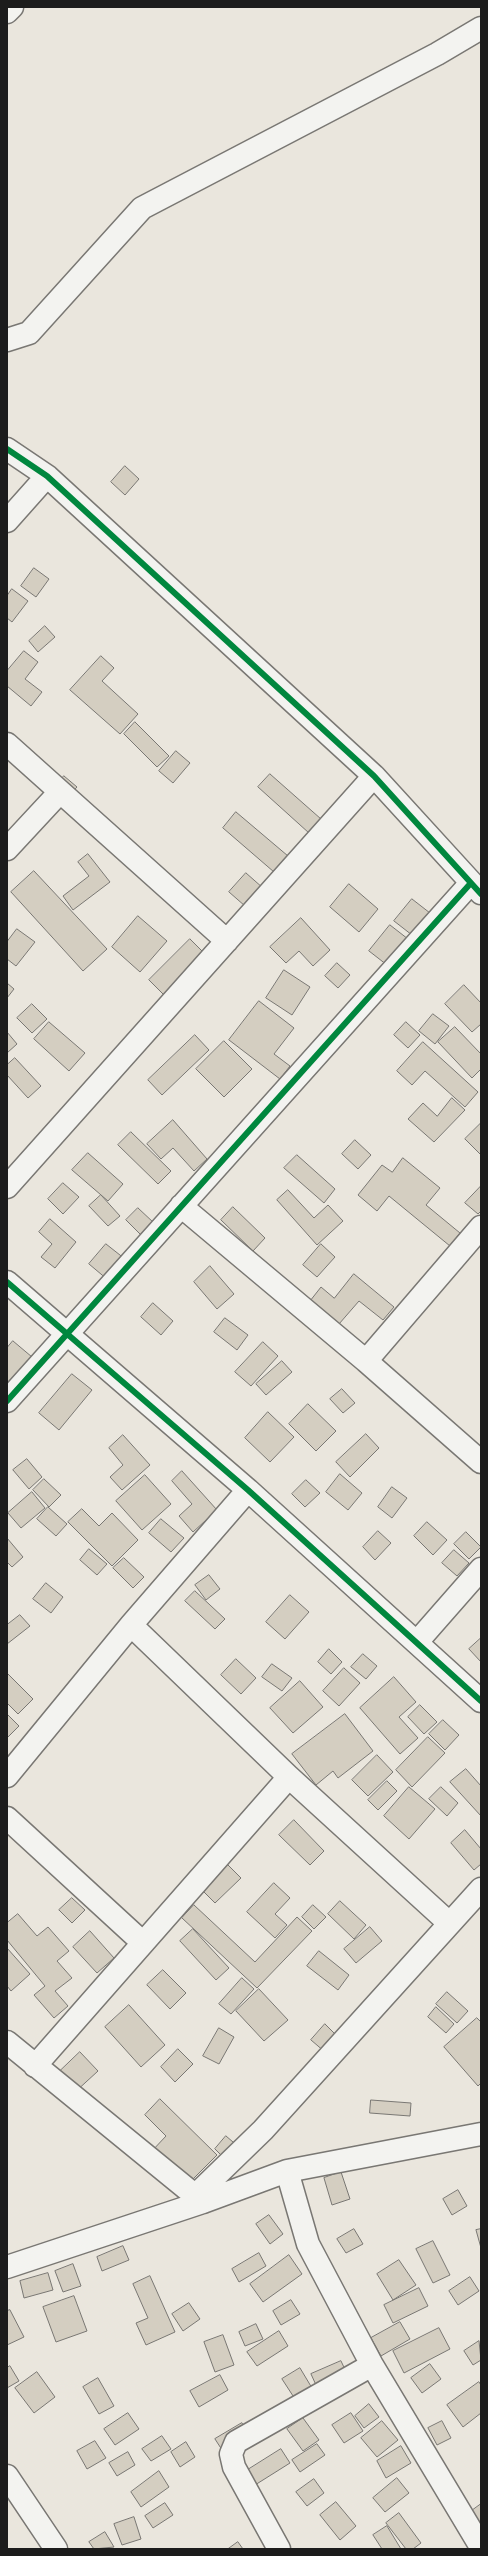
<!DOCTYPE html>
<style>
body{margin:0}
#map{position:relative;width:488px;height:2556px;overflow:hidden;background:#eae6dd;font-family:Mynerve,sans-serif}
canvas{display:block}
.frame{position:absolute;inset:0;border:8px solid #1c1c1c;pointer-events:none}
</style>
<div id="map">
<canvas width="488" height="2556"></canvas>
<div class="frame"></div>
</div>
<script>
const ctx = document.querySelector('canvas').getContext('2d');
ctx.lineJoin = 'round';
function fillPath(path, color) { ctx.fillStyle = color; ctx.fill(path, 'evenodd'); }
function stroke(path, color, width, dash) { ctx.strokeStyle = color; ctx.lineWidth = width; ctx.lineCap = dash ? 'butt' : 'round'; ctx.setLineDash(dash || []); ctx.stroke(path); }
const building = new Path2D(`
 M125 466 139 479 125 495 111 482Z
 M34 568 49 579 36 597 21 586Z
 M12 589 28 601 12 622 7 618V596Z
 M45 626 55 637 38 652 29 641Z
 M24 651 38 662 25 679 42 692 31 706 7 686V671Z
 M101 656 114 668 102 681 138 714 120 734 70 690Z
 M135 722 169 756 157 767 124 734Z
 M176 751 190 763 173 783 159 771Z
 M270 774 321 819 309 833 258 787Z
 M64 776 77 787 62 803 50 793Z
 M236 812 288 856 274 872 223 828Z
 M88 854 110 882 73 910 63 896 89 876 78 862Z
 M34 871 107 949 83 971 11 892Z
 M246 873 263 888 245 906 229 892Z
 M349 884 378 909 359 932 330 907Z
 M412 899 430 913 412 935 394 921Z
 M138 916 167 941 140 972 112 947Z
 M301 918 330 950 313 966 299 951 286 963 270 947Z
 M390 925 408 939 387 965 369 951Z
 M17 929 35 942 16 966 7 959V942Z
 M190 939 205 954 164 995 149 980Z
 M337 963 350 975 338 988 325 976Z
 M284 970 310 987 292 1015 266 998Z
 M7 983 14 989 7 998Z
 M464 985 481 1003V1024L472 1032 445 1004Z
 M259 1001 294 1028 274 1054 290 1066 280 1079 229 1040Z
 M32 1004 47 1019 32 1033 17 1018Z
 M433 1014 449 1026 435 1044 419 1031Z
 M49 1022 85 1053 69 1071 34 1039Z
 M406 1022 420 1035 408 1048 394 1035Z
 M455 1027 481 1054V1069L472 1078 438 1042Z
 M7 1032 17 1044 7 1053Z
 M195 1035 209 1050 162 1095 148 1080Z
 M224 1041 252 1069 224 1097 196 1069Z
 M423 1042 478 1092 465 1107 425 1071 412 1085 397 1071Z
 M15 1058 41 1086 28 1098 7 1075V1065Z
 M452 1098 465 1110 434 1142 408 1119 423 1103 437 1116Z
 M173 1120 207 1159 194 1171 173 1148 161 1159 147 1144Z
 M481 1123V1155L465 1139Z
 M131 1132 171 1171 158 1184 118 1145Z
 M355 1140 371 1155 358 1169 342 1154Z
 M88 1153 123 1184 108 1201 72 1170Z
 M297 1155 335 1189 324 1203 284 1168Z
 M403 1158 440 1188 426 1205 460 1233 450 1246 389 1196 377 1211 358 1195 382 1165 392 1172Z
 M63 1183 79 1197 63 1214 48 1199Z
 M481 1186V1211L478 1214 465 1203Z
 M288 1190 314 1218 328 1205 343 1221 317 1245 277 1200Z
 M101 1195 120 1216 108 1226 89 1206Z
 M233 1207 265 1238 253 1251 221 1220Z
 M138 1208 154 1223 141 1235 126 1220Z
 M50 1219 76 1242 55 1268 41 1257 52 1244 39 1232Z
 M106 1244 125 1259 108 1280 89 1264Z
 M321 1244 335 1257 317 1277 303 1265Z
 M210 1266 234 1294 217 1309 194 1282Z
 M354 1274 394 1307 383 1320 359 1301 339 1324 310 1301 321 1287 334 1298Z
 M153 1303 173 1321 161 1335 141 1317Z
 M225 1318 248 1335 237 1350 214 1332Z
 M13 1341 32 1357 7 1385V1348Z
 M263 1342 278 1356 251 1386 235 1372Z
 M282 1361 292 1372 266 1395 256 1384Z
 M72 1374 92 1390 59 1430 39 1413Z
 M342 1389 355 1403 343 1413 330 1399Z
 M308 1404 336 1431 316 1451 289 1424Z
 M268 1412 294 1437 270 1462 245 1438Z
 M366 1434 379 1448 350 1477 336 1462Z
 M123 1435 150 1465 122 1490 110 1477 123 1465 109 1448Z
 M27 1459 42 1477 29 1489 13 1470Z
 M182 1471 217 1510 193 1532 179 1516 192 1504 172 1481Z
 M340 1474 362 1493 348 1510 326 1492Z
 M145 1475 171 1504 142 1530 116 1501Z
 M44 1479 61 1495 49 1507 33 1490Z
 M306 1480 320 1493 305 1507 292 1494Z
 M392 1487 407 1498 392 1518 378 1507Z
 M32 1492 45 1508 21 1528 8 1513Z
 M48 1507 67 1524 56 1536 37 1519Z
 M82 1509 99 1526 112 1513 138 1540 112 1566 68 1522Z
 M161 1519 184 1538 171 1552 149 1533Z
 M427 1522 447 1540 433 1555 414 1536Z
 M378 1531 391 1543 375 1560 363 1547Z
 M466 1532 481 1547 469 1559 454 1544Z
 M7 1538 23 1557 12 1567 7 1562Z
 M89 1549 107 1564 97 1575 80 1560Z
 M454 1550 469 1563 457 1576 442 1563Z
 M124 1558 144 1577 133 1588 113 1568Z
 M209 1575 220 1589 206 1600 195 1585Z
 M46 1583 63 1597 51 1613 33 1599Z
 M195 1591 225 1619 215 1629 185 1601Z
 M290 1595 309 1612 285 1639 266 1622Z
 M20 1615 30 1626 7 1644V1625Z
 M481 1638V1662L469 1649Z
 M329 1649 342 1662 331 1674 318 1662Z
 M363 1654 377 1666 366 1679 351 1667Z
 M236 1659 256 1678 241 1694 221 1675Z
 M272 1664 292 1678 282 1691 262 1677Z
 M344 1668 360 1683 339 1706 323 1691Z
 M7 1673 33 1699 18 1714 7 1703Z
 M394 1677 416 1702 399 1717 418 1738 400 1754 360 1708Z
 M300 1681 323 1707 293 1733 270 1708Z
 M420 1705 437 1722 424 1734 408 1717Z
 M7 1714 19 1726 7 1738Z
 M345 1714 373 1751 338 1778 333 1771 316 1785 292 1754Z
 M443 1720 459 1735 445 1750 429 1734Z
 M428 1737 445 1753 412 1787 396 1770Z
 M377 1755 393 1772 368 1796 352 1780Z
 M466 1769 481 1786V1816L450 1782Z
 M387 1781 397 1791 378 1810 368 1800Z
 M409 1787 435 1809 409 1839 384 1816Z
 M441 1787 458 1803 447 1816 429 1799Z
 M294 1820 324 1851 310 1865 279 1835Z
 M465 1830 481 1849V1864L474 1870 451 1843Z
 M223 1860 241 1878 215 1903 197 1885Z
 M274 1883 290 1898 275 1914 287 1925 275 1938 247 1912Z
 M72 1898 85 1910 72 1923 59 1910Z
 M340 1901 366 1925 354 1939 328 1914Z
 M194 1905 255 1962 297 1917 312 1931 257 1988 182 1918Z
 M313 1905 326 1917 314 1929 302 1917Z
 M18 1914 37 1936 48 1927 69 1951 57 1961 72 1978 55 1991 68 2006 54 2018 34 1995 45 1986 7 1940V1923Z
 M370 1927 382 1941 356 1963 344 1949Z
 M193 1929 229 1968 216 1980 180 1941Z
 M90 1931 114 1958 97 1973 73 1947Z
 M7 1948 30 1974 11 1991 7 1986Z
 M319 1951 349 1975 338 1990 307 1966Z
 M163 1970 186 1993 170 2009 147 1985Z
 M242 1978 254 1989 231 2014 219 2004Z
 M259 1989 288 2020 264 2041 236 2011Z
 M447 1992 468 2011 457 2023 436 2004Z
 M129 2005 165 2045 141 2067 105 2027Z
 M436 2007 454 2024 446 2033 428 2017Z
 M477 2018 481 2022V2083L478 2086 444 2047Z
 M325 2024 338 2037 325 2052 311 2040Z
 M219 2028 234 2037 219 2064 203 2056Z
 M178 2049 193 2064 175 2082 161 2067Z
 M80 2052 98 2071 74 2093 57 2074Z
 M160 2099 217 2155 186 2186 151 2152 166 2136 145 2115Z
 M371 2100 411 2103 410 2116 370 2113Z
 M226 2136 240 2148 228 2162 215 2149Z
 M341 2172 350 2199 332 2205 324 2178Z
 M458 2190 467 2206 452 2215 443 2199Z
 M269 2215 283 2234 270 2244 256 2224Z
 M354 2229 363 2244 346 2253 337 2239Z
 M481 2229V2248L476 2230Z
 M433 2241 450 2275 433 2283 416 2249Z
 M123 2246 129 2260 102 2271 97 2257Z
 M259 2253 266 2266 239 2282 232 2269Z
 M289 2255 302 2274 263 2302 250 2284Z
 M399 2260 416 2285 393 2300 377 2274Z
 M73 2264 81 2286 63 2292 55 2271Z
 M48 2273 53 2290 24 2298 20 2281Z
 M150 2276 175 2332 146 2345 136 2323 148 2318 133 2284Z
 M470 2277 479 2291 458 2305 449 2291Z
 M419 2288 428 2306 393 2323 384 2305Z
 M74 2296 87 2331 56 2342 43 2307Z
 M291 2300 300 2314 281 2325 273 2311Z
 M189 2303 200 2319 183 2331 172 2314Z
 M10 2310 24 2337 7 2345V2311Z
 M400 2322 410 2339 381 2356 371 2338Z
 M256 2324 263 2339 245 2346 239 2332Z
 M439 2328 450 2349 404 2373 393 2351Z
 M279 2331 288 2346 257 2366 247 2352Z
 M223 2335 234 2365 215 2372 204 2342Z
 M479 2341 481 2360 473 2365 464 2351Z
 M341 2361 351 2382 321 2396 311 2374Z
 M430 2364 441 2379 422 2393 411 2378Z
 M10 2366 19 2381 7 2388V2368Z
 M300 2368 312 2388 295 2399 282 2379Z
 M37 2372 55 2397 34 2413 15 2388Z
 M220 2375 228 2390 199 2407 190 2391Z
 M98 2378 114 2406 99 2414 83 2387Z
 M479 2382 481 2385V2413L463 2427 447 2405Z
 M369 2404 379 2417 364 2428 355 2416Z
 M128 2413 139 2429 115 2445 104 2429Z
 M351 2413 363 2431 344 2443 332 2425Z
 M303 2418 319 2440 303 2451 287 2429Z
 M382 2421 398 2440 377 2457 361 2438Z
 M442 2421 451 2438 437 2445 428 2428Z
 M242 2423 250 2437 224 2453 215 2439Z
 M162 2436 171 2449 151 2461 142 2449Z
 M95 2441 106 2458 87 2469 77 2451Z
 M186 2442 195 2457 180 2467 171 2452Z
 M317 2444 325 2455 300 2472 292 2460Z
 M401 2446 411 2463 386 2478 377 2461Z
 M281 2449 290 2463 255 2485 246 2471Z
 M128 2452 135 2465 117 2476 109 2463Z
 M159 2471 169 2487 141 2507 131 2492Z
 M397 2478 409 2493 385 2512 373 2498Z
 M314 2479 324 2493 307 2506 296 2492Z
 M336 2502 356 2526 340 2540 320 2515Z
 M165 2503 173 2515 153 2528 145 2516Z
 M481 2504V2527L466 2515Z
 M399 2513 421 2543 413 2549H406L386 2523Z
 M134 2517 141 2539 122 2545 114 2524Z
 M387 2526 401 2549H382L373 2535Z
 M105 2532 114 2547 94 2549 89 2542Z
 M238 2542 243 2549H228Z`);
fillPath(building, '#d4cec1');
stroke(building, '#797773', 1);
const minor = new Path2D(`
 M7 12 12 7
 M7 340 29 333 142 208 437 54 481 28
 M7 449 47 476 374 776 481 893
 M7 521 47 476
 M7 744 227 941
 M7 849 59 793
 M7 1187 374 776
 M181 1206 366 1361 481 1462
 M7 1282 248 1490 481 1701
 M366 1361 481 1227
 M7 1401 470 884
 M131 1625 289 1777 449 1923
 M417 1642 481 1569
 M7 1776 131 1625 248 1490
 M7 1818 142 1942
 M7 2042 203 2202
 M35 2066 289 1777
 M196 2195 263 2130 481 1889
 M7 2267 203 2202 287 2171 481 2134
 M372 2365 481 2547
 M7 2476 56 2549
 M279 2549 234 2467 231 2454 236 2442 372 2365 308 2244 287 2171`);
stroke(minor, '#797773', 25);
stroke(minor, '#f3f3f0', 22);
stroke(new Path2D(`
 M7 449 47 476 374 776 481 894
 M7 1282 248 1490 481 1701
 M7 1401 470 884`), '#00873e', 6);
</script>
